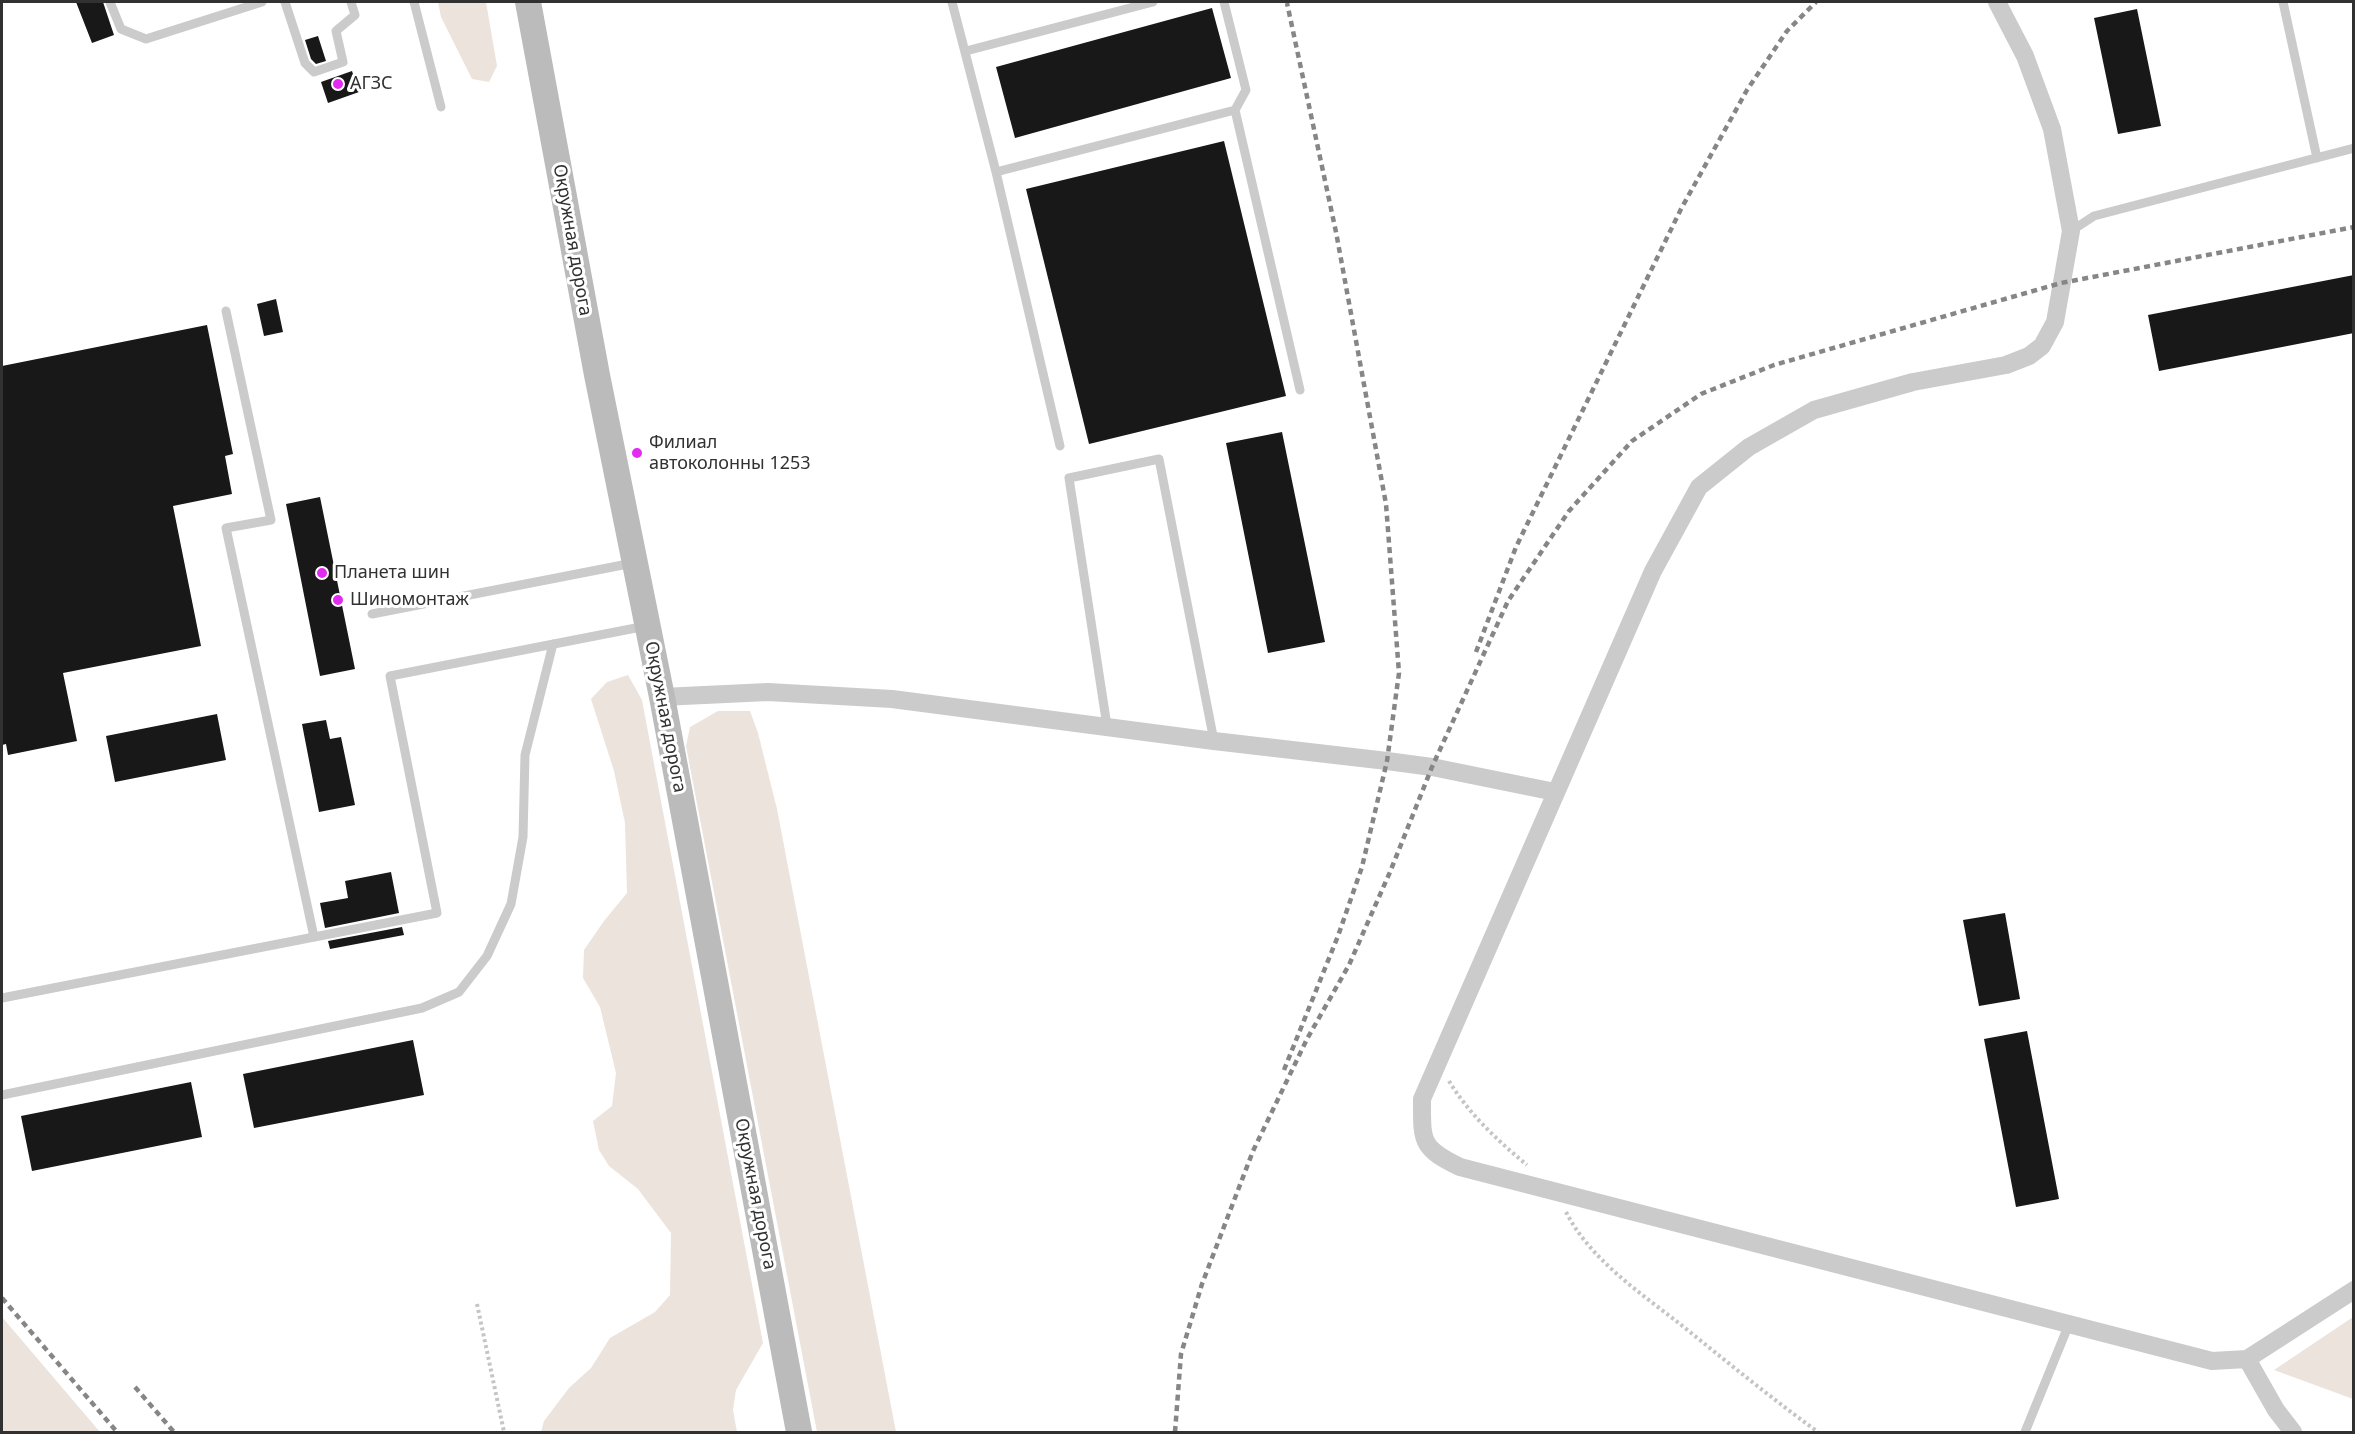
<!DOCTYPE html>
<meta charset="utf-8">
<style>
body{margin:0}
#map{position:relative;width:2355px;height:1434px;overflow:hidden;background:#fff;font-family:"Noto Sans",sans-serif}
canvas{display:block}
.frame{position:absolute;inset:0;border:3px solid #313131;pointer-events:none}
</style>
<div id="map">
<canvas width="2355" height="1434"></canvas>
<div class="frame"></div>
</div>
<script>
const ctx = document.querySelector('canvas').getContext('2d');
ctx.lineJoin = 'round';
function fillPath(path, color) { ctx.fillStyle = color; ctx.fill(path, 'evenodd'); }
function stroke(path, color, width, dash) { ctx.strokeStyle = color; ctx.lineWidth = width; ctx.lineCap = dash ? 'butt' : 'round'; ctx.setLineDash(dash || []); ctx.stroke(path); }
function drawText(font, color, halo, rows, align = 'center') {
  ctx.font = font + ' "Noto Sans",sans-serif'; ctx.lineWidth = 6; ctx.setLineDash([]); ctx.textBaseline = 'middle'; ctx.strokeStyle = halo; ctx.fillStyle = color; for (const [text, x, y, turn = 0] of rows) {
    ctx.save(); ctx.translate(x, y); ctx.rotate((+turn || 0) * Math.PI / 180); ctx.textAlign = isNaN(turn) ? turn : align; if (halo) ctx.strokeText(text, 0, 0); ctx.fillText(text, 0, 0); ctx.restore();
  }
}
fillPath(new Path2D(`
 M438 2H486L497 66 489 82 472 79 441 17Z
 M628 675 642 700 763 1343 736 1390 733 1410 737 1432H541L544 1421 569 1388 591 1368 610 1338 655 1312 670 1295 671 1233 638 1189 609 1166 599 1150 593 1121 612 1106 616 1073 600 1007 583 978 584 950 604 921 627 893 625 823 614 771 591 699 607 682Z
 M718 711H750L758 733 777 809 896 1432H817L686 746 690 727Z
 M2 1317 100 1432H2Z
 M2353 1317V1399L2274 1370Z`), '#ece3dc');
fillPath(new Path2D(`
 M76 2H103L114 35 92 43Z
 M1212 8 1231 78 1015 138 996 67Z
 M2137 9 2161 126 2118 134 2094 18Z
 M318 36 326 61 316 64 311 59 305 40Z
 M352 71 359 92 328 103 321 82Z
 M1224 141 1286 396 1089 444 1026 189Z
 M2354 275V333L2159 371 2148 315Z
 M276 299 283 332 264 336 257 304Z
 M207 325 233 454 225 456 232 494 173 506 201 646 63 673 77 741 8 755 6 744 2 745V366Z
 M1282 432 1325 642 1268 653 1226 443Z
 M320 497 355 669 320 676 286 504Z
 M217 714 226 760 115 782 106 736Z
 M326 720 330 739 341 737 355 805 319 812 302 724Z
 M391 872 399 913 325 928 320 903 348 898 345 881Z
 M2005 913 2020 999 1979 1006 1963 920Z
 M402 927 404 935 330 949 328 941Z
 M2027 1031 2059 1199 2016 1207 1984 1039Z
 M413 1040 424 1095 254 1128 243 1074Z
 M191 1082 202 1137 32 1171 21 1116Z`), '#181818');
stroke(new Path2D(`
 M1449 1081C1469 1114 1498 1141 1527 1165
 M1566 1212C1590 1259 1639 1292 1680 1324 1726 1361 1771 1398 1818 1432
 M477 1304 504 1432`), '#c5c5c5', 4, [3, 3]);
stroke(new Path2D(`
 M110 2 121 29 146 39 262 2
 M285 2 305 63 314 72 343 62 336 31 355 15 351 2
 M414 2 441 107
 M952 2 996 172 1060 446
 M1224 2 1246 90 1235 110
 M2283 2 2317 158
 M966 51 1153 2
 M996 172 1235 110 1300 390
 M2071 231 2094 216 2354 148
 M226 311 271 520 226 528 314 937
 M372 614 633 563
 M1107 726 1069 478 1159 459 1214 741
 M2 998 437 913 390 676 646 626
 M2 1095 422 1008 459 992 487 956 511 904 523 837 525 755 553 644
 M2025 1432 2069 1324`), '#cbcbcb', 9);
stroke(new Path2D(`
 M1997 2 2025 56 2052 129 2071 231 2055 322 2042 346 2029 356 2006 365 1913 382 1814 410 1749 447 1699 487 1653 571 1422 1099C1422 1141 1420 1148 1460 1167L2212 1361 2247 1359 2354 1290
 M662 697 768 692 892 699 1214 741 1387 761 1432 767 1555 792
 M2247 1359 2276 1410 2293 1432`), '#cbcbcb', 18);
stroke(new Path2D(`
 M528 2 597 375 662 697 799 1432`), '#bbb', 26);
stroke(new Path2D(`
 M1476 652 1516 547 1681 209 1747 90 1787 31 1816 2
 M1284 1070 1338 936 1362 867 1387 761 1399 673 1386 504 1336 232 1287 3
 M2 1298 117 1432
 M135 1387 174 1432
 M1175 1432 1181 1354 1202 1284 1253 1151 1307 1039 1349 965 1390 872 1432 767 1508 601 1569 511 1632 441 1701 394 1774 365 2061 283 2354 227`), '#868686', 4.5, [6, 4.5]);
for (const [x, y, r, color] of [
 [338,84,6,"#e12bf0"],
 [637,453,6,"#e12bf0"],
 [322,573,6,"#e12bf0"],
 [338,600,6,"#e12bf0"]
]) { const dot = new Path2D(); dot.arc(x, y, r, 0, 2 * Math.PI); ctx.fillStyle = color; ctx.fill(dot); stroke(dot, '#fff', 2); }
drawText('18px', '#313131', '#fff', [
 ["АГЗС",350,84],
 ["Филиал",649,443],
 ["автоколонны 1253",649,464],
 ["Планета шин",334,573],
 ["Шиномонтаж",350,600]
], 'left');
drawText('18px', '#313131', '#fff', [
 ["Окружная дорога",572,240,80],
 ["Окружная дорога",665,717,79],
 ["Окружная дорога",755,1194,79]
]);
</script>
